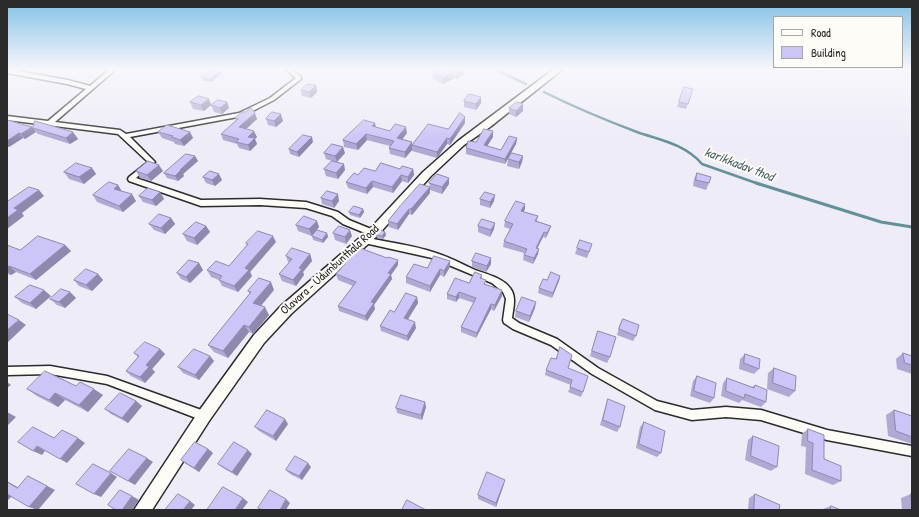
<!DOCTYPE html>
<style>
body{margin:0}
#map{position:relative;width:919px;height:517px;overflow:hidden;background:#eeecf7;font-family:"Patrick Hand",sans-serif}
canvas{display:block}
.frame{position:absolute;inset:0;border:8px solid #2b2b2b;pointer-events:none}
.legend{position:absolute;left:773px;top:16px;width:130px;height:52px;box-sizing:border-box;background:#fdfcf7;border:1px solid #a9a8a5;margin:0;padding:5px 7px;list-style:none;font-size:12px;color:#2b2b2b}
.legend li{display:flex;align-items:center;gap:8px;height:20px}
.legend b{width:20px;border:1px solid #a9a8a5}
</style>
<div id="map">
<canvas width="919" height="517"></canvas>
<div class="frame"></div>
<ul class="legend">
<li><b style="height:5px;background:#fdfcf7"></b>Road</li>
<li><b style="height:11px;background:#ccc5f7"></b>Building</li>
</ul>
</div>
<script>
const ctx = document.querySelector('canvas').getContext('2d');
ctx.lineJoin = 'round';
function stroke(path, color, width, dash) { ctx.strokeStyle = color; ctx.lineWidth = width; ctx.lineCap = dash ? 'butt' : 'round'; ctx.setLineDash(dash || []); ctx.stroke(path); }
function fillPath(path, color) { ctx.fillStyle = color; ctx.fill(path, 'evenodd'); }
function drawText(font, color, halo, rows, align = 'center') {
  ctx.font = font + ' "Patrick Hand",sans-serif'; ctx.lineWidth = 4; ctx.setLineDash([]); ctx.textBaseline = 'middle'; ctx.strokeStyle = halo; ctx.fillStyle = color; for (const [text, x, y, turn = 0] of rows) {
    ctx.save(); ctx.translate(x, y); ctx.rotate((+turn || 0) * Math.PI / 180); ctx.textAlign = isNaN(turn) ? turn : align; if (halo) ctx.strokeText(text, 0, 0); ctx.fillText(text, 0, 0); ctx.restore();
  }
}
stroke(new Path2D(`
 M494 69 526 84
 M544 92C574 107 605 120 637 132 660 140 685 144 702 164L759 184`), '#629299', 2.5);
stroke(new Path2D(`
 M756 183 881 222 912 227`), '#629299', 3);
const street = new Path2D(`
 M7 69 68 80 90 86 110 69H116L55 122 120 130 126 134 239 113 270 98 296 78 285 69H291L301 77V79L274 100 243 116 130 137 155 162 136 178 201 200 260 199 306 202 338 212 349 220 376 231 377 233 373 236 370 235 343 224 332 216 306 208 260 205 201 206 129 181 128 179 129 177 148 162 118 134 7 120V116L48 121 86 89 67 84 7 73Z
 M363 237C386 242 413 245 436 253 449 257 462 264 475 270 486 274 503 278 510 288 517 297 513 309 512 318L519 323 557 339 598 368 657 401 692 410 726 407 761 410 827 430 912 446V456L827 440 761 420 726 417 692 420 655 410 592 374 551 345 513 329 504 323 503 320 506 299 503 292 492 283 432 258 360 242 359 240 360 238Z
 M50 366 107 376 204 411 208 413 209 416 208 419 204 421 107 384 50 374 7 375V367Z`);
const secondary = new Path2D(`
 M554 69H563L490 127 464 145 431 176 377 236 291 314 264 343 209 421 152 510H134L199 411 254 335 281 306 369 230 423 172 458 141Z`);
stroke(street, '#2b2b2b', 3);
stroke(secondary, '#2b2b2b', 3);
fillPath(street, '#fdfcf7');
fillPath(secondary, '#fdfcf7');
fillPath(new Path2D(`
 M442 69H464V74L456 79 454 78 443 84 432 78V72Z
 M811 69H824L822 72 812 70Z
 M830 69H844L842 71Z
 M222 74 211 82 202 80 201 77Z
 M316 85 317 92 311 98 302 96 301 90Z
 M684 87 688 104 686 109 677 107Z
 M481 97V103L476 110 464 107V101Z
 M209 99 211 105 204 111 193 109 190 102Z
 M227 102 229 108 222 114 214 112 211 105Z
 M509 108 523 111 516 117 509 114Z
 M465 117V123L450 145 447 144 437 158 412 151V150L405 158 390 154 389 148 390 146 367 140 358 150 344 147 343 140 375 123 376 127 390 131 407 133 402 139 412 144 448 129Z
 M235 118 257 119 246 128 257 137 255 139 257 144 250 151 239 148 237 144 223 140 221 134 236 120Z
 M266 119 283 121 276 127 268 125Z
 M7 120 33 128 73 132 78 139 70 144 38 134 36 132 25 139 23 138 9 147H7Z
 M493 131V137L487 146 501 150 517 138 516 144 505 164 466 154V148Z
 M158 132H190L193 138 184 146 175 144 174 142 162 138Z
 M313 142 299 157 290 154 289 149Z
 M324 153H345L337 162 345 170 338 179 326 176 324 169 332 161 326 159Z
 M195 156 198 161 183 174 184 176 178 181 167 178 164 173Z
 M523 156 522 162 519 169 507 166 508 159Z
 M92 168 96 174 84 184 69 179 64 172Z
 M400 169H413L414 175 408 183 402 181 393 193 373 187 367 194 348 188 346 182 358 175 375 171Z
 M136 171H163L151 181 140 178Z
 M697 173 709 183 706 190 693 186 694 179Z
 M203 177 222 180 215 186 206 183Z
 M429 183 449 184 442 194 430 190V193L412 215 409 214 398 230 389 227 388 221 430 187Z
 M118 185 122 191 136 201 123 212 97 202 93 195Z
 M160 192 164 199 156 206 143 202 139 196Z
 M321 198 339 201 334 208 322 204Z
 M480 199 494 201 490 208 480 205Z
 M525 204V209L523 212 538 216 537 221 551 226 549 231 546 238 543 237 537 248 538 254 533 264 523 260 524 253 503 247 504 241 510 229 504 227 505 221Z
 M363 209 364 212 360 218 350 215 349 212Z
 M171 218 175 224 165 234 154 230 149 224Z
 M296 225 319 227 312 236 298 231Z
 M206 226 210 232 197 245 187 241 183 234Z
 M478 226 494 229 490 237 478 232Z
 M385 232 386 235 383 239 377 238 376 235Z
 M327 233 328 237 323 243 313 240 312 236Z
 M333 233 352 236 346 244 335 240Z
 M276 242 250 272 252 276 238 292 222 286 219 280 211 277 207 270 229 266 247 246 246 243Z
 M7 245 20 250 65 245 71 251 36 280 16 272 11 275 7 274Z
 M577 248 590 250 587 258 575 254Z
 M310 254 312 261 303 272 304 275 296 286 282 281 279 274 289 263 288 262 286 256Z
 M491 258V264L486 272 472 267V261Z
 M450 261V267L444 277 440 275 430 292 406 283V277L427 268Z
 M199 263 203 270 190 283 181 279 177 273Z
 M398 265 391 275 392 279 374 305 375 309 367 321 339 311 338 306 353 286 338 280 336 274Z
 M98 274 103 280 92 291 79 286 74 280Z
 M482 275V279L485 284 502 296 494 311 491 309 476 338 461 332V327L474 303 459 298 456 302 447 299V294L469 283Z
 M560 276 559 281 552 298 538 293 539 288 547 280Z
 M274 290 261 306 269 315 253 334 249 332 228 358 214 352 208 345 250 294 248 291Z
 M70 292 76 298 65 308 57 305 50 299Z
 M51 296 36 309 22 303 15 297Z
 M417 297 418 303 408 319 416 328 408 341 381 331 380 326 394 312Z
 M535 308 529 322 515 317 516 311Z
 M623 319 636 336 633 341 617 335 620 324Z
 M598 331 610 357 607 363 590 356Z
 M160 349 165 354 152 369 155 372 145 383 131 376 126 371 138 357 134 353Z
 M903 353 912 356V374L897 369 896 359Z
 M745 354 759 369 754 374 739 369 740 359Z
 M210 356 214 361 199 380 183 373 178 367Z
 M568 368 583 392 581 397 568 392 571 385 545 375 546 370Z
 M774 368 795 391 789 397 767 389 768 373Z
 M697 376 714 398 710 403 690 396 693 381Z
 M727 378 752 387 755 385 766 402 761 407 742 400 739 403 721 396 723 383Z
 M76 386 103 395 88 412 65 400 58 407 37 396 27 389Z
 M608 399 620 427 617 432 600 425 606 405Z
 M136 401 142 406 128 423 111 414 105 409Z
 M426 407 422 420 397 413 396 408Z
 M894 410 912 437V444L888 436 886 415Z
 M644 422 661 453 657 457 636 448 640 427Z
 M288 424 276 441 259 431 255 427Z
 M808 429 824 459 841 481 833 485 805 474 806 447 801 446 802 434Z
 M753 436 777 467 771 471 745 460 748 440Z
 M208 449 213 453 199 472 186 464 181 460Z
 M252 454 237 476 223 468 218 464Z
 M311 467 302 480 290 474 286 470Z
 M504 484 496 507 478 499V495Z
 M755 494 779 510H748L749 498Z
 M911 494 912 495V510H902L901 498Z
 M831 506 841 510H823V509Z`), '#afa9d4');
fillPath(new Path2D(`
 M463 69H464V74L456 79V73Z
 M220 71 222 74 211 82 210 79Z
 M454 71V78L443 84V78Z
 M316 85 317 92 311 98 309 92Z
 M481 97V103L476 110V104Z
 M209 99 211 105 204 111 201 105Z
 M227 102 229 108 222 114 220 108Z
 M523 104V111L516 117V111Z
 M255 113 257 119 242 133 239 127Z
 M281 114 283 121 276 127 274 121Z
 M465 117V123L450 145V139Z
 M375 123 376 129 372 126Z
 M32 127 36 132 25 139 21 134Z
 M406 127 407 133 398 145 397 138Z
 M254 131 257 137 255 139 257 144 250 151 248 145V137Z
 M493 131V137L484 151V145Z
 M73 132 78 139 70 144 66 138Z
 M190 132 193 138 184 146 180 140Z
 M19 133 23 138 9 147 7 144V141Z
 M366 134 367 140 358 150 356 144Z
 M312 137 313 142 299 157 297 152Z
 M447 138V144L437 158V152Z
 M517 138 516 144 505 164V159Z
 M412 142V150L405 158V152Z
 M343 147 345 153 337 162 335 156Z
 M195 156 198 161 183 174 184 176 178 181 175 176 180 170Z
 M523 156 522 162 519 169V162Z
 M344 164 345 170 338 179 336 173Z
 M159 165 163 171 151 181 147 175Z
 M92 168 96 174 84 184 79 177Z
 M413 169 414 175 408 183V177Z
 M219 174 222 180 215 186 212 180Z
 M401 175 402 181 393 193 392 187Z
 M449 178V184L442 194V187Z
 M372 181 373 187 367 194 366 188Z
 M118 185 122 192 114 189Z
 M430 187V193L412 215 411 209Z
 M39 190 44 196 22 213 24 216 7 229V218L14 208Z
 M160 192 164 199 156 206 152 200Z
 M132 194 136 201 123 212 119 206Z
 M338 194 339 201 334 208 332 201Z
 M495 195 494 201 490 208V202Z
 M525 204V209L521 217V211Z
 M363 209 364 212 360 218 359 215Z
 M409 209V214L398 230 397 224Z
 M171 218 175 224 165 234 161 228Z
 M317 221 319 227 312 236 309 229Z
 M495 223 494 229 490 237 491 230Z
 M206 226 210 232 197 245 194 238Z
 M551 226 549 231 546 238 547 233Z
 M350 230 352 236 346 244 345 237Z
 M385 232 386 235 383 239 382 236Z
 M544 232 543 237 535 253 536 248Z
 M327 233 328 237 323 243 322 240Z
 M273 236 276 242 250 272 252 276 238 292 234 286 245 268Z
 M65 245 71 251 36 280 30 274Z
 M539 249 538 254 533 264 534 258Z
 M310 254 312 261 303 272 304 275 296 286 293 280 299 268Z
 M491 258V264L486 272 487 266Z
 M398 260V265L391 275 392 279 374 305 375 309 367 321 365 316 371 302 388 273Z
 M450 261V267L444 277V271Z
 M199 263 203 270 190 283 186 277Z
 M9 266 16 272 11 275 7 271V268Z
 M440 269V275L430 292V286Z
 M98 274 103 280 92 291 86 285Z
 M560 276 559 281 552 298 553 293Z
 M271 282 274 290 257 310 253 303Z
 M44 290 51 296 36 309 30 303Z
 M502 290V296L494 311 495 305Z
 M70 292 76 298 65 308 59 302Z
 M459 292V298L456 302V297Z
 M417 297 418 303 405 324 404 318Z
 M536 302 535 308 529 322 530 316Z
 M491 304V309L476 338 477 333Z
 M265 307 269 315 253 334 249 327Z
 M19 320 26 325 7 343V330Z
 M415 322 416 328 408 341 407 336Z
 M244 325 249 332 228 358 223 351Z
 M160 349 165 354 152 369 155 372 145 383 140 377 146 365Z
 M210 356 214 361 199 380 195 375Z
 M7 382 11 385 7 388Z
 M94 389 103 395 88 412 79 405Z
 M55 393 65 400 58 407 49 400Z
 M136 401 142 406 128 423 122 418Z
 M425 402 426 407 422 420 421 415Z
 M7 412 16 417 7 426Z
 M285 419 288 424 276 441 273 436Z
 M78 438 85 443 67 463 60 459Z
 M37 446 45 451 42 455 33 451Z
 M208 449 213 453 199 472 194 468Z
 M248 450 252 454 237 476 232 472Z
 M147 458 153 462 135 485 128 481Z
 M308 463 311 467 302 480 299 476Z
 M111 473 117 477 101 497 94 494Z
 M28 476 55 490 38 510 29 507Z
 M505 480 504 484 496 507V503Z
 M7 481 26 492 17 488 7 482Z
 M7 493 12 496 7 501Z
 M132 496 139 500 132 510H122Z
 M243 498 248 502 242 510H235Z
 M286 499 290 503 286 510H280Z
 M190 501 195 505 191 510H183Z`), '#8f8aad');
const building = new Path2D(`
 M211 69 220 71 210 79 201 77Z
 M438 69H463L456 73 454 71 443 78 432 72Z
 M307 84 316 85 309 92 301 90Z
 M684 87 693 89 688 104 679 102Z
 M469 94 481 97 476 104 464 101Z
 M199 96 209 99 201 105 190 102Z
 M218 100 227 102 220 108 211 105Z
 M517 102 523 104 516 111 509 108Z
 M251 108 255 113 239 127 254 131 248 137 255 138 248 145 236 142 239 139 221 134 238 119 235 118 242 112H245Z
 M272 112 281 114 274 121 266 119Z
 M460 113 465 117 450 139 447 138 437 152 412 145 428 124 448 129Z
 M7 120 32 127 21 134 19 133 7 141Z
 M364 120 375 123 372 126 390 131 395 124 406 127 397 138 412 142 405 152 389 148 394 141 366 134 356 144 343 140Z
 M35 121 73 132 66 138 33 128Z
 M167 125 190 132 180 140 172 137 173 136 158 132Z
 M484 129 493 131 484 145 501 150 509 136 517 138 505 159 466 148 468 141 476 142Z
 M303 135 312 137 297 152 289 149Z
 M332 144 343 147 335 156 324 153Z
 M512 153 523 156 519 162 508 159Z
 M186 154 195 156 180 170H181L175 176 164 173Z
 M148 161 159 165 147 175 136 171Z
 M332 161 344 164 336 173 324 169Z
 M76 163 92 168 79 177 64 172Z
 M381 163 400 169 402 166 413 169 408 177 401 175 392 187 372 181 366 188 346 182 354 173 358 175 364 168 375 171Z
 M210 171 219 174 212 180 203 177Z
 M697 173 711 177 709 183 696 180Z
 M437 174 449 178 442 187 429 183Z
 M109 182 118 185 114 189 132 194 119 206 93 195Z
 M420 184 430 187 411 209H409L397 224 388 221 400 206Z
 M29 187 39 190 14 208 18 210 7 218V202Z
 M148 188 160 192 152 200 139 196Z
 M327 191 338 194 332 201 321 198Z
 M485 192 495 195 490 202 480 199Z
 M516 201 525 204 521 211 538 216 535 221 551 226 547 233 544 232 536 248 539 249 534 258 524 255 527 249 504 241 513 224 505 221Z
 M354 206 363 209 359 215 349 212Z
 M159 214 171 218 161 228 149 224Z
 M304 216 317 221 309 229 296 225Z
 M482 219 495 223 491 230 478 226Z
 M196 222 206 226 194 238 183 234Z
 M339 226 350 230 345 237 333 233Z
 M317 230 327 233 322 240 312 236Z
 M381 230 385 232 382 236 376 235Z
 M258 231 273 236 245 268 249 270 234 286 219 280 222 276 207 270 216 261 229 266 248 244 246 243Z
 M38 236 65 245 30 274 9 266 7 268V245L20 250Z
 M580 240 592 244 589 252 577 248Z
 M292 248 310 254 299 268 302 269 293 280 279 274 292 259 286 256Z
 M360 248 387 258 388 257 398 260 388 273 391 274 371 302 374 303 365 316 338 306 356 282 336 274Z
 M476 253 491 258 487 266 472 261Z
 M434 256 450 261 444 271 440 269 430 286 406 277 414 264 427 268Z
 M189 260 199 263 186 277 177 273Z
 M86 269 98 274 86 285 74 280Z
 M475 272 482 275 480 278 486 280 484 284 502 290 495 305 491 304 477 333 461 327 476 298 459 292 456 297 447 294 455 278 469 283Z
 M551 272 560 276 553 293 539 288 543 279 547 280Z
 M259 278 271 282 253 303 265 307 249 327 244 325 223 351 208 345 251 292 248 291Z
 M30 285 44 290 30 303 15 297Z
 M61 289 70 292 59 302 50 299Z
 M406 293 417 297 404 318 415 322 407 336 380 326 390 310 394 312Z
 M522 297 536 302 530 316 516 311Z
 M7 314 19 320 7 330Z
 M623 319 639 325 636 336 619 329Z
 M598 331 616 337 610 357 592 351Z
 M145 342 160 349 146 365 149 367 140 377 126 371 139 356 134 353Z
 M560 347 572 355 568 368 588 376 583 392 570 387 572 380 546 370 551 358 556 359Z
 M194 349 210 356 195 375 178 367Z
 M903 353 912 356V365L905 363Z
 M745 354 760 359 759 369 744 363Z
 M774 368 796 376 795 391 773 383Z
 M45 371 76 386 80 382 94 389 79 405 55 393 49 400 27 389Z
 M697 376 716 383 714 398 694 391Z
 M727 378 754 388 755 385 767 390 766 402 745 394 744 398 726 391Z
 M120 393 136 401 122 418 105 409Z
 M401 395 425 402 421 415 396 408Z
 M608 399 625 406 620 427 603 420Z
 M267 410 285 419 273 436 255 427Z
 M894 410 912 416V437L896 431Z
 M644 422 665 431 661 453 639 444Z
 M33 427 54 438 62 430 78 438 60 459 37 446 33 451 18 442Z
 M808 429 824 435V459L841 466V481L812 470 813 443 808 441Z
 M753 436 779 446 777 467 751 456Z
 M195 442 208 449 194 468 181 460Z
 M234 442 248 450 232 472 218 464Z
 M129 449 147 458 128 481 110 471Z
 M295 456 308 463 299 476 286 470Z
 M93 464 111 473 94 494 76 484Z
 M487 472 505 480 496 503 478 495Z
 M28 476 47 486 29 507 7 494V482L17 488Z
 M223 487 243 498 235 510H207Z
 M120 490 132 496 122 510H116L108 505Z
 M270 490 286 499 280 510H262L258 508Z
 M178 494 190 501 183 510H165Z
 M755 494 780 505 779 510H754Z
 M911 494 912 495V508Z
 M407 500 426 510H402Z
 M831 506 841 510H831Z`);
fillPath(building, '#ccc5f7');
stroke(building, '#8f8aad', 1);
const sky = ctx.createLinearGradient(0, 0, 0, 141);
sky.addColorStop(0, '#81c2e6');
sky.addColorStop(0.49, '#f7f6fb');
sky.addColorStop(1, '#f7f6fb00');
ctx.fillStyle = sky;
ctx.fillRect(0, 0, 919, 141);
drawText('12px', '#2b2b2b', '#fdfcf7', [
 ["Olavara - Udumbunthala Road",330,270,-42]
]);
drawText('italic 13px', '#475f62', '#fdfcf7', [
 ["karikkadav thod",739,165,21]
]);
</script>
